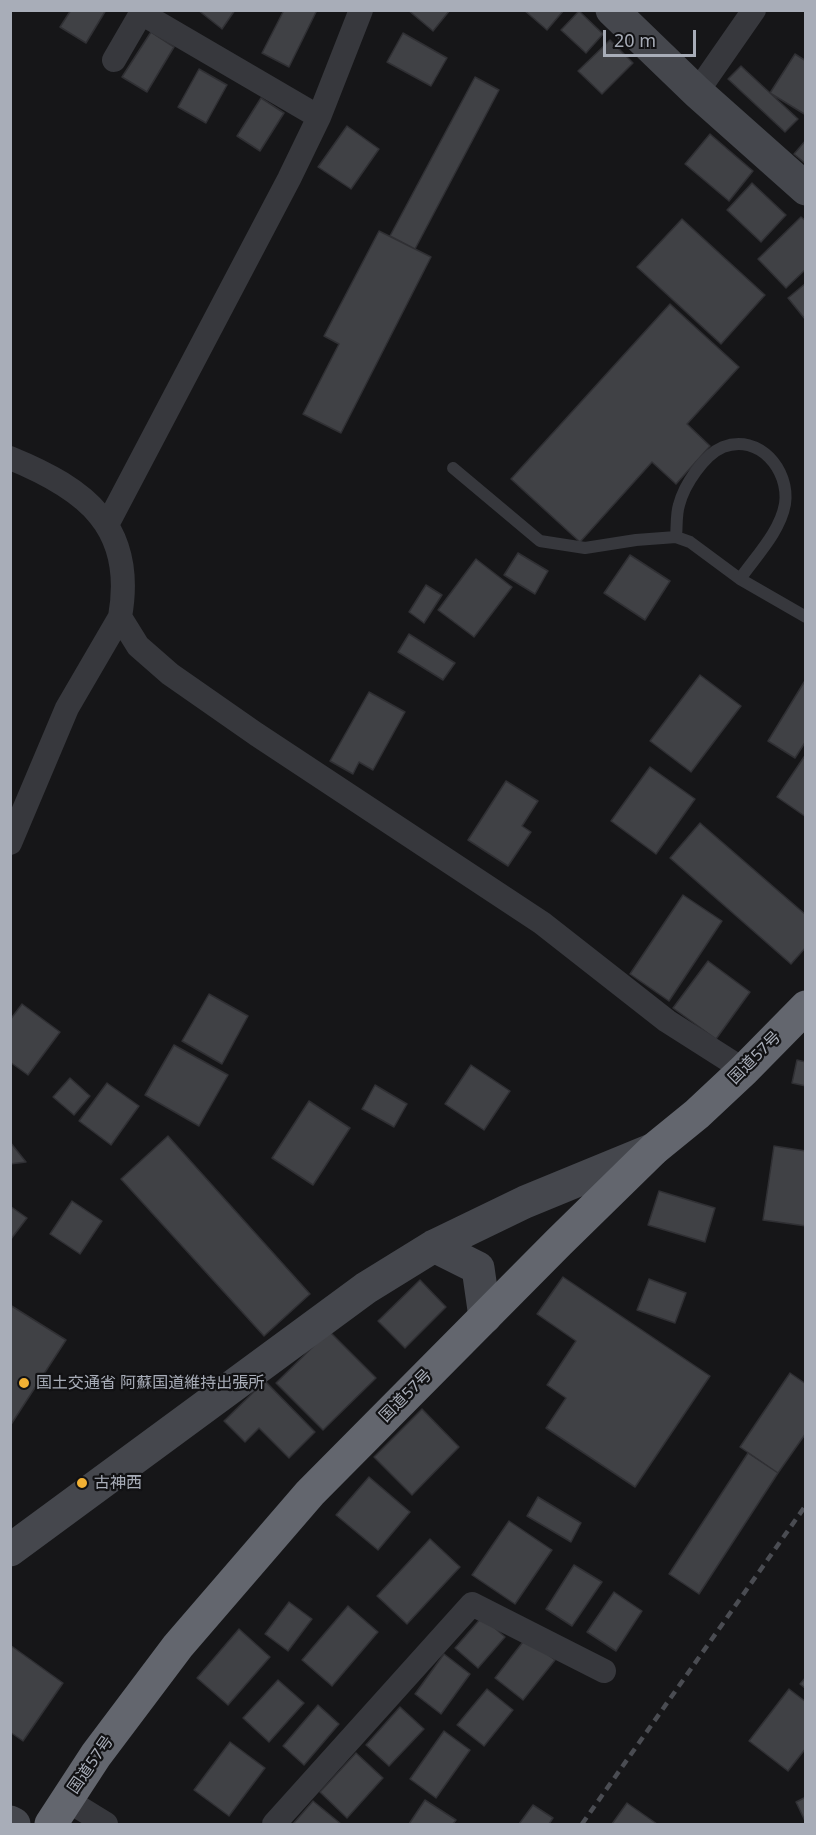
<!DOCTYPE html>
<meta charset="utf-8">
<style>
body{margin:0}
#map{position:relative;width:816px;height:1835px;overflow:hidden;background:#161618;font-family:"Noto Sans",sans-serif}
canvas{display:block}
.frame{position:absolute;inset:0;border:12px solid #a8adb8;pointer-events:none}
.scale{position:absolute;left:603px;top:30px;width:93px;height:27px;box-sizing:border-box;border:3px solid #a8adb8;border-top:0;padding-left:8px;font-size:18px;line-height:21px;white-space:nowrap;color:#a8adb8;-webkit-text-stroke:4px #111113;paint-order:stroke}
</style>
<div id="map">
<canvas width="816" height="1835"></canvas>
<div class="frame"></div>
<div class="scale">20 m</div>
</div>
<script>
const ctx = document.querySelector('canvas').getContext('2d');
ctx.lineJoin = 'round';
function fillPath(path, color) { ctx.fillStyle = color; ctx.fill(path, 'evenodd'); }
function stroke(path, color, width, dash) { ctx.strokeStyle = color; ctx.lineWidth = width; ctx.lineCap = dash ? 'butt' : 'round'; ctx.setLineDash(dash || []); ctx.stroke(path); }
function drawText(font, color, halo, rows, align = 'center') {
  ctx.font = font + ' "Noto Sans","Noto Sans JP",sans-serif'; ctx.lineWidth = 4.5; ctx.setLineDash([]); ctx.textBaseline = 'middle'; ctx.strokeStyle = halo; ctx.fillStyle = color; for (const [text, x, y, turn = 0] of rows) {
    ctx.save(); ctx.translate(x, y); ctx.rotate((+turn || 0) * Math.PI / 180); ctx.textAlign = isNaN(turn) ? turn : align; if (halo) ctx.strokeText(text, 0, 0); ctx.fillText(text, 0, 0); ctx.restore();
  }
}
const building = new Path2D(`
 M71 10H106L86 43 60 27Z
 M198 10H235L222 29Z
 M284 10H317L289 67 262 53Z
 M408 10H450L433 31Z
 M524 10H564L547 30Z
 M579 11 603 34 586 53 561 30Z
 M151 32 174 47 147 92 122 77Z
 M403 33 447 58 431 86 387 62Z
 M610 40 633 63 602 94 578 71Z
 M795 54 806 61V115L770 93Z
 M741 66 798 119 785 132 728 79Z
 M199 69 227 85 206 123 178 107Z
 M475 77 499 90 415 249 390 236Z
 M261 98 284 113 260 151 237 136Z
 M347 126 379 149 351 189 318 167Z
 M710 134 753 171 729 201 685 164Z
 M806 140V164L794 154Z
 M752 183 786 215 761 242 727 210Z
 M801 217 806 221V269L786 288 758 259Z
 M682 219 765 295 721 344 637 267Z
 M379 231 431 257 341 433 303 414 339 344 324 336Z
 M806 283V319H805L788 298Z
 M670 304 739 367 687 424 710 446 676 484 652 462 580 542 511 479Z
 M518 553 548 571 535 594 504 575Z
 M630 555 670 581 645 620 604 593Z
 M476 559 512 587 474 637 438 610Z
 M426 585 442 595 424 623 409 612Z
 M409 634 455 663 443 680 398 652Z
 M700 675 741 706 691 772 650 741Z
 M806 679V741L795 758 768 741Z
 M369 692 405 712 373 770 359 762 353 774 330 761Z
 M806 754V817L777 797Z
 M650 767 695 799 656 854 611 821Z
 M506 781 538 801 522 826 531 832 508 866 468 840Z
 M700 823 806 915V947L791 964 670 858Z
 M683 895 722 921 669 1001 630 974Z
 M708 961 750 992 716 1039 673 1008Z
 M209 994 248 1016 222 1064 182 1041Z
 M22 1004 60 1032 28 1075 10 1062V1020Z
 M174 1045 228 1075 199 1126 145 1095Z
 M797 1060 806 1062V1086L792 1083Z
 M471 1065 510 1091 484 1130 445 1104Z
 M70 1078 90 1096 74 1115 53 1097Z
 M107 1083 139 1106 111 1145 79 1121Z
 M375 1085 407 1104 394 1127 362 1109Z
 M309 1101 350 1128 313 1185 272 1158Z
 M168 1136 310 1294 264 1336 121 1179Z
 M10 1142 26 1162 10 1164Z
 M774 1146 806 1151V1226L763 1220Z
 M659 1191 715 1208 705 1242 648 1225Z
 M72 1201 102 1221 80 1254 50 1234Z
 M10 1206 27 1218 11 1239H10Z
 M563 1277 710 1376 635 1487 546 1428 566 1398 547 1385 576 1341 537 1314Z
 M649 1279 686 1293 675 1323 637 1310Z
 M420 1280 446 1307 405 1348 378 1321Z
 M10 1305 66 1340 10 1426Z
 M329 1331 376 1378 323 1430 276 1383Z
 M790 1373 806 1384V1433L778 1473 740 1447Z
 M265 1381 315 1432 289 1458 259 1428 245 1442 224 1421Z
 M422 1409 459 1447 412 1495 374 1457Z
 M748 1453 778 1473 699 1594 669 1574Z
 M369 1477 410 1512 378 1550 336 1515Z
 M538 1497 581 1523 571 1542 527 1516Z
 M509 1521 552 1550 515 1604 472 1575Z
 M430 1539 460 1567 407 1624 377 1596Z
 M574 1565 602 1582 572 1626 546 1609Z
 M614 1592 642 1611 616 1651 587 1632Z
 M289 1602 312 1619 288 1651 265 1634Z
 M348 1606 378 1632 332 1686 302 1660Z
 M482 1617 505 1637 478 1668 455 1648Z
 M239 1629 270 1657 228 1705 197 1678Z
 M526 1638 555 1660 523 1700 495 1678Z
 M10 1645 63 1683 23 1741 10 1732Z
 M444 1654 470 1674 441 1714 415 1694Z
 M806 1677V1689L800 1684Z
 M278 1680 304 1703 269 1742 243 1718Z
 M487 1689 513 1710 484 1746 457 1725Z
 M789 1689 806 1702V1748L788 1771 749 1741Z
 M318 1705 339 1724 304 1765 283 1746Z
 M400 1707 424 1729 389 1766 366 1745Z
 M444 1731 470 1750 436 1798 410 1779Z
 M230 1742 265 1768 229 1816 194 1790Z
 M356 1753 383 1778 347 1818 320 1792Z
 M806 1797V1823L796 1802Z
 M425 1800 456 1820 453 1824H409Z
 M313 1801 341 1824H293Z
 M627 1803 657 1824H612Z
 M533 1805 553 1818 549 1824H519Z`);
fillPath(building, '#404145');
stroke(building, '#303034', 1.5);
stroke(new Path2D(`
 M453 468 540 541 585 548 636 540 676 537 690 542 740 579 806 617
 M676 537C677 527 676 514 679 505 684 485 704 455 723 447 759 433 790 470 785 504 780 532 756 556 740 579`), '#37383d', 12);
stroke(new Path2D(`
 M141 13 319 117
 M114 60 143 10
 M697 92 754 10
 M10 458C86 489 136 527 120 617L138 646 170 674 256 734 542 923 667 1021 744 1070
 M108 523 289 179 319 117 361 10
 M10 843 67 708 120 617
 M67 1800 106 1824
 M274 1824 472 1604 604 1671`), '#37383d', 24);
stroke(new Path2D(`
 M612 10 697 92 806 189
 M434 1246 478 1268 485 1317
 M10 1550 366 1288 434 1246 525 1202 654 1149
 M10 1822 14 1824`), '#45474d', 33);
stroke(new Path2D(`
 M51 1824 96 1755 178 1646 310 1493 559 1242 654 1149 697 1114 744 1070 806 1007`), '#63666e', 33);
stroke(new Path2D(`
 M582 1824 806 1505`), '#4a4c52', 4.5, [8, 6]);
for (const [x, y, r, color] of [
 [24,1383,6,"#f2b134"],
 [82,1483,6,"#f2b134"]
]) { const dot = new Path2D(); dot.arc(x, y, r, 0, 2 * Math.PI); ctx.fillStyle = color; ctx.fill(dot); stroke(dot, '#111113', 2); }
drawText('16px', '#a8adb8', '#111113', [
 ["国道57号",755,1058,-45],
 ["国道57号",406,1396,-45],
 ["国道57号",91,1765,-55]
]);
drawText('16px', '#a8adb8', '#111113', [
 ["国土交通省 阿蘇国道維持出張所",36,1383],
 ["古神西",94,1483]
], 'left');
</script>
